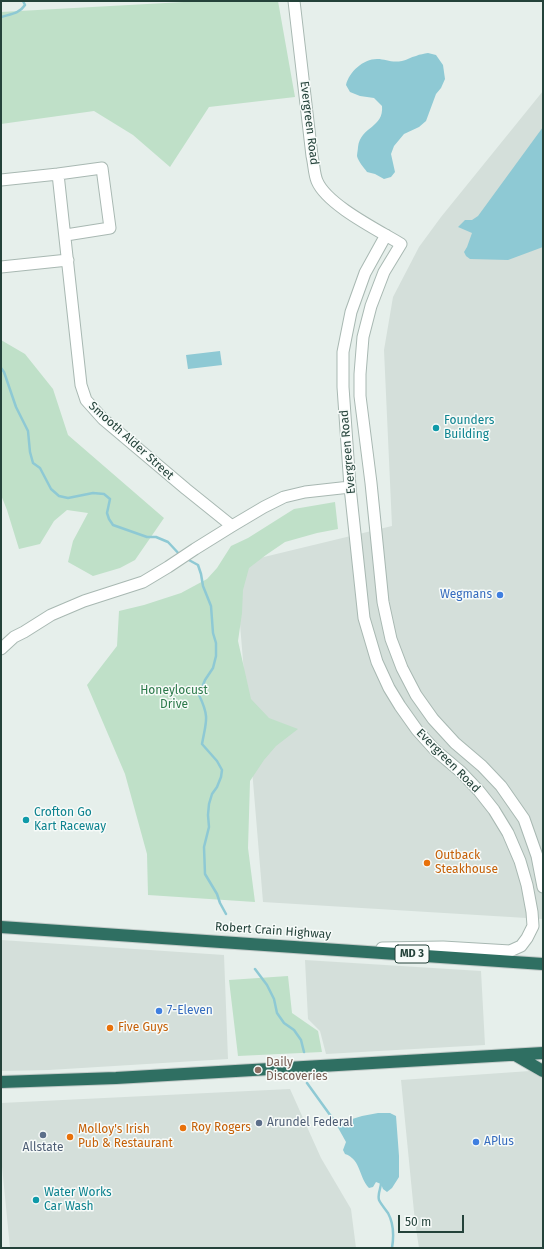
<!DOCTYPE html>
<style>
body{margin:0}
#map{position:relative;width:544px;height:1249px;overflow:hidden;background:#e6efeb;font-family:"Fira Sans",sans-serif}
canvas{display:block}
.frame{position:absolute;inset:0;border:2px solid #24423a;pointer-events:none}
.scale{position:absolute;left:398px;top:1215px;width:66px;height:18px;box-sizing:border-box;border:2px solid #24423a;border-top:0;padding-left:5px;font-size:12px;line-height:14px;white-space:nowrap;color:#24423a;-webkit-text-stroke:3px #f7fbf9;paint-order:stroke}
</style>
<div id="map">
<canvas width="544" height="1249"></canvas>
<div class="frame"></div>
<div class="scale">50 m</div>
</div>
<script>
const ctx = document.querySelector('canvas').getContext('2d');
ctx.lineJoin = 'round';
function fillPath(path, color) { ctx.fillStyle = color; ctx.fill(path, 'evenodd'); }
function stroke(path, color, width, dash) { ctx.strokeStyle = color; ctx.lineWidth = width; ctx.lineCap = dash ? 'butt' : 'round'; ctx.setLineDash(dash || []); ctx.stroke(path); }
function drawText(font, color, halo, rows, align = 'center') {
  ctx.font = font + ' "Fira Sans",sans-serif'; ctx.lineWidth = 3; ctx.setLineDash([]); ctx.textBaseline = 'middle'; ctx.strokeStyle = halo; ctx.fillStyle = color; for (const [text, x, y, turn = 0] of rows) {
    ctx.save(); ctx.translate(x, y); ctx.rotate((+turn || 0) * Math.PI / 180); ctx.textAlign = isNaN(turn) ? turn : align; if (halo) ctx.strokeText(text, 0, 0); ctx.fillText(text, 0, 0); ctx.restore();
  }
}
fillPath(new Path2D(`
 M543 91V919L263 902 235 564 392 526 384 350 393 297 419 247 441 217Z
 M1 940 224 955 228 1059 49 1070 1 1071Z
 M305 960 481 971 485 1045 326 1054 320 1031 308 1019Z
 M530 1071 543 1079V1248H419L415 1222 401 1080Z
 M290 1089 321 1158 351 1209 356 1248H10L1 1156V1103Z`), '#d4dfda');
fillPath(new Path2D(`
 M202 1H278L295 97 209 107 170 167 133 135 94 111 1 124V12Z
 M1 340 25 354 53 389 68 435 164 518 135 560 120 568 93 576 68 562 73 541 88 513 67 510 54 521 40 544 19 549 7 510 1 495Z
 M335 502 338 529 317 533 285 542 266 555 249 568 243 590 242 613 238 641 251 699 269 718 298 729 276 746 264 760 250 781 248 848 255 902 148 895 147 854 125 774 87 685 117 646 119 611 144 605 181 593 207 579 217 568 231 546 248 538 294 509Z
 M288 976 292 1013 318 1031 322 1052 238 1056 229 980Z`), '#bfe0c8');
fillPath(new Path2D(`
 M428 53 436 55 443 65 445 79 441 88 436 94 426 121 419 127 404 134 394 146 391 154 395 172 391 177 384 179 375 174 367 172C364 168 358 161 357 156 357 154 358 149 358 147 361 126 384 128 382 106L374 98 360 96 350 92 346 85C349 72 363 59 377 59 386 59 391 63 402 61 407 60 411 57 416 56 420 54 424 54 428 53Z
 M543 127V247L508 260 470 259 466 256 464 252 467 247 472 233 458 227 465 220H472L478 216Z
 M220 351 222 365 188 369 186 355Z
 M378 1113H390L396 1116 399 1156V1177L392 1188 387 1192 383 1189 381 1184 376 1182 373 1187 369 1188C359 1178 361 1159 345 1154L343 1150 346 1142 336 1124 362 1116Z`), '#8ec9d4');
stroke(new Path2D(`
 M1 17C11 14 19 14 25 5L23 1
 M1 368 4 372 16 407 28 431 30 452 33 463 40 468 51 489 59 496 68 498 93 493 104 494 110 499 107 513 109 519 113 525 147 537H156L168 542 181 556
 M187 559 198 565 201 574 203 586 211 606 213 633 216 643V656L213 668 205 680 199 695C210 718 206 721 202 744L217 761 222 770 221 777 217 787 212 794 209 804 208 815 209 827 204 847 205 874 217 894 220 903 226 914
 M255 969 267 985 274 999 277 1013 284 1023 294 1030 301 1040 304 1052
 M307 1083 338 1126
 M381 1181C382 1187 377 1193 379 1200 381 1204 385 1209 388 1213 394 1224 394 1236 392 1248`), '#8ec9d4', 2.5);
const minor = new Path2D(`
 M294 1 312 156C314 164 314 174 317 181 327 205 378 230 401 244L384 272 371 306 363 337 360 374V396L371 483 383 602 391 639 402 668 416 695 433 719 455 743 482 766 501 786 524 819 537 856 543 887
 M1 180 58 174
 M66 235 110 228 102 168 58 174 81 385 86 400 103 419 186 489 232 526
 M1 267 68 260
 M1 649 14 637 24 632 51 615 84 601 143 582 168 567 195 549 232 526 264 507 284 497 305 492 350 487
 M382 948 443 947 510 951 521 946 527 938 533 926 532 912 527 885 520 861 508 833 494 810 479 791 461 772 435 750 417 730 400 706 389 688 377 662 364 618 350 487 343 387V352L351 312 365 273 386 235`);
const highway = new Path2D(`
 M1 927 543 964
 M517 1056 543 1071
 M1 1082 116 1078 543 1053`);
stroke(minor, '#a8b8b2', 13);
stroke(highway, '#c2cac8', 14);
stroke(minor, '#fff', 11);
stroke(highway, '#2f6f62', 12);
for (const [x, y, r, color] of [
 [436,428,4,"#0f9aa8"],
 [500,595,4,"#3f7fe0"],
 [26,820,4,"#0f9aa8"],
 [427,863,4,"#e8710a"],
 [159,1011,4,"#3f7fe0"],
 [110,1028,4,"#e8710a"],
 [258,1070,4,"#8d6e63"],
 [259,1123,4,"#5c6f8a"],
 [183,1128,4,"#e8710a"],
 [43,1135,4,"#5c6f8a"],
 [70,1137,4,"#e8710a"],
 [476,1142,4,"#3f7fe0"],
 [36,1200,4,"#0f9aa8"]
]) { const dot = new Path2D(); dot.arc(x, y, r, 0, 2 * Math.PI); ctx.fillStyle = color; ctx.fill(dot); stroke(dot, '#f7fbf9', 1.5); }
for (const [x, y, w] of [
 [412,954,34]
]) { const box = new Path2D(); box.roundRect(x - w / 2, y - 9, w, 18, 3); ctx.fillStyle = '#f7fbf9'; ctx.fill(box); stroke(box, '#24423a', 1); }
drawText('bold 11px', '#24423a', null, [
 ["MD 3",412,954]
]);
drawText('12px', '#24423a', '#f7fbf9', [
 ["Evergreen Road",309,123,83],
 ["Smooth Alder Street",131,441,42],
 ["Evergreen Road",348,452,-95],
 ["Evergreen Road",448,761,45],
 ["Robert Crain Highway",273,931,4]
]);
drawText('12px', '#0d838f', '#f7fbf9', [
 ["Founders",444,421],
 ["Building",444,435],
 ["Crofton Go",34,813],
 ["Kart Raceway",34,827],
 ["Water Works",44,1193],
 ["Car Wash",44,1207]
], 'left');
drawText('12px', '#366cbe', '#f7fbf9', [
 ["Wegmans",492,595,"right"],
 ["7-Eleven",167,1011],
 ["APlus",484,1142]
], 'left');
drawText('12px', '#2d7a4b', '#f7fbf9', [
 ["Honeylocust",174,691],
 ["Drive",174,705]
]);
drawText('12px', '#c56008', '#f7fbf9', [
 ["Outback",435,856],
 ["Steakhouse",435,870],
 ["Five Guys",118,1028],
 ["Roy Rogers",191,1128],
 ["Molloy's Irish",78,1130],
 ["Pub & Restaurant",78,1144]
], 'left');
drawText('12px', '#785e54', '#f7fbf9', [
 ["Daily",266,1063],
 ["Discoveries",266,1077]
], 'left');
drawText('12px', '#4e5e75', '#f7fbf9', [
 ["Arundel Federal",267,1123],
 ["Allstate",43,1148,"center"]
], 'left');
</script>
